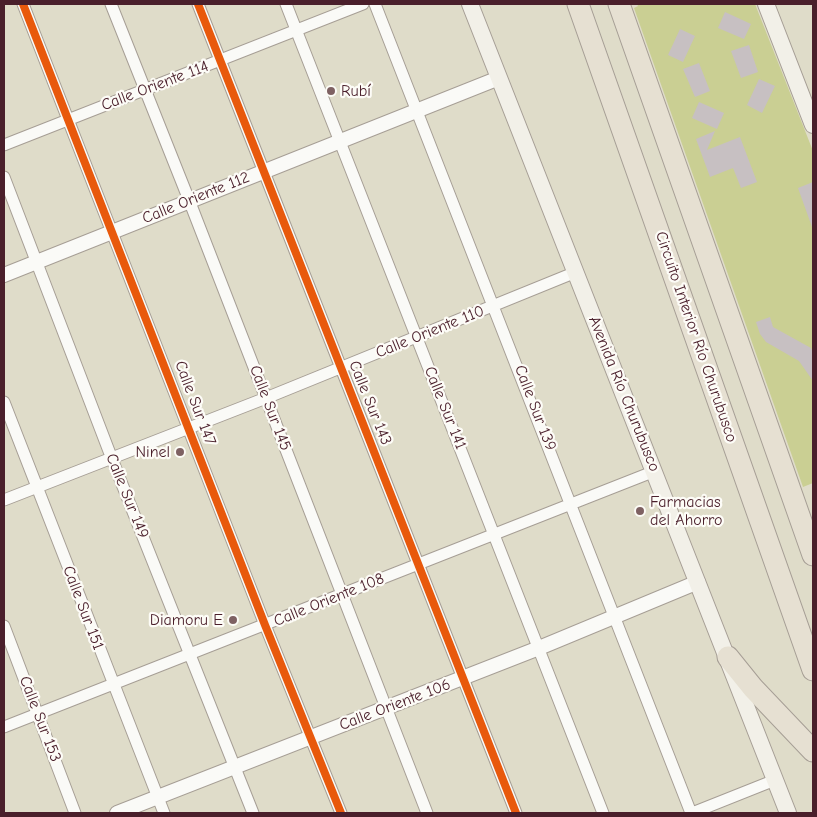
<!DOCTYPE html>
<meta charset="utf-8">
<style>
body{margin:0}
#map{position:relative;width:817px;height:817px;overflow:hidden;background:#dfdcc9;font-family:"Comic Neue",sans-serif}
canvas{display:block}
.frame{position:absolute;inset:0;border:5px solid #4a1f2b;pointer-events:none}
</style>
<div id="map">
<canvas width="817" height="817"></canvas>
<div class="frame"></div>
</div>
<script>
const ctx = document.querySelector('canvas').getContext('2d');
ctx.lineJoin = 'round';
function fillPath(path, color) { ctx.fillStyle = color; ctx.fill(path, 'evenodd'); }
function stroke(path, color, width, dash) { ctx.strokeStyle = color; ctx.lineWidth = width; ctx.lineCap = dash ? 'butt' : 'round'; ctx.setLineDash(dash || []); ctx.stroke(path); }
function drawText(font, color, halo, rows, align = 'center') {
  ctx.font = font + ' "Comic Neue",sans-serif'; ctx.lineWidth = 4.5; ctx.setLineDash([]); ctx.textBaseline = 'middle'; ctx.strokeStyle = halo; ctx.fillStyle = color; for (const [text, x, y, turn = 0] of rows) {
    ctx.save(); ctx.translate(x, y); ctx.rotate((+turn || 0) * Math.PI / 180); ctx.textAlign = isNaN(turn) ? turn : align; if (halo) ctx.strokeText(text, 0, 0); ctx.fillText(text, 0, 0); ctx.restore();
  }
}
fillPath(new Path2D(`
 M637 4H755L813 151V483L803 487 634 8 638 6Z`), '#cacf93');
fillPath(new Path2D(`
 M725 12 751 24 744 39 718 28Z
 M680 29 695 36 683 62 668 55Z
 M749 45 758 72 741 78 731 51Z
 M699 63 710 91 695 97 683 69Z
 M759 79 775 86 762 113 747 105Z
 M699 102 724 113 717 129 692 118Z
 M715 131 707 150 740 137 757 182 741 188 733 168 710 177 696 139Z
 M813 182V226L812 227 798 188Z
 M770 317 773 327 811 348 813 353V381L799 361 766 342 760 334 756 322Z`), '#c7c0c2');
const minor = new Path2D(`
 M23 4 265 625 341 813
 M111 4 189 200 427 813
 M198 4 516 813
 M286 4 603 813
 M375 4 691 813
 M4 145 363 4
 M4 177 112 459 253 813
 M4 402 164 813
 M4 500 266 398 576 272
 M4 626 75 813
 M4 727 655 471
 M692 813 775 780`);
const tertiary = new Path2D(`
 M4 275 499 78
 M117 813 539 648 698 582`);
const secondary = new Path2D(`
 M470 4 788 813
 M766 4 813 125`);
const motorway = new Path2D(`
 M578 4 813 670
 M619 4 813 555
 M728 657 753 688 813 751`);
stroke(minor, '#a69e95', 13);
stroke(tertiary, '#a69e95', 16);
stroke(secondary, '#a69e95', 18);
stroke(motorway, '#a69e95', 23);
stroke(minor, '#fafaf7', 11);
stroke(tertiary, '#fafaf7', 14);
stroke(secondary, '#f2f0e8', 16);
stroke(motorway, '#e6e0d2', 21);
stroke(new Path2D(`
 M23 4 265 625 341 813
 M198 4 516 813`), '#e8590c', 8);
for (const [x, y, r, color] of [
 [331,91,5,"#7e6162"],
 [180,452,5,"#7e6162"],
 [640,511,5,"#7e6162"],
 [233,620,5,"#7e6162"]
]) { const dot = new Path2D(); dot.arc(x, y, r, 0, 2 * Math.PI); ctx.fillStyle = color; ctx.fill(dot); stroke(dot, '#fdfcf7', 2); }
drawText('16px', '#4a1f2b', '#fdfcf7', [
 ["Calle Oriente 114",155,86,-21],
 ["Calle Oriente 112",196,198,-22],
 ["Calle Oriente 110",430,332,-22],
 ["Circuito Interior Río Churubusco",696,337,71],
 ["Avenida Río Churubusco",624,394,68],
 ["Calle Sur 147",195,403,69],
 ["Calle Sur 143",370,403,68],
 ["Calle Sur 145",270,408,69],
 ["Calle Sur 141",445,408,68],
 ["Calle Sur 139",535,408,69],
 ["Calle Sur 149",127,496,68],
 ["Calle Oriente 108",329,600,-22],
 ["Calle Sur 151",83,608,69],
 ["Calle Oriente 106",395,705,-21],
 ["Calle Sur 153",40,719,69]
]);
drawText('16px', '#4a1f2b', '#fdfcf7', [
 ["Rubí",341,91],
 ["Ninel",170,452,"right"],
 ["Farmacias",650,502],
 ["del Ahorro",650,520],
 ["Diamoru E",223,620,"right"]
], 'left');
</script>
